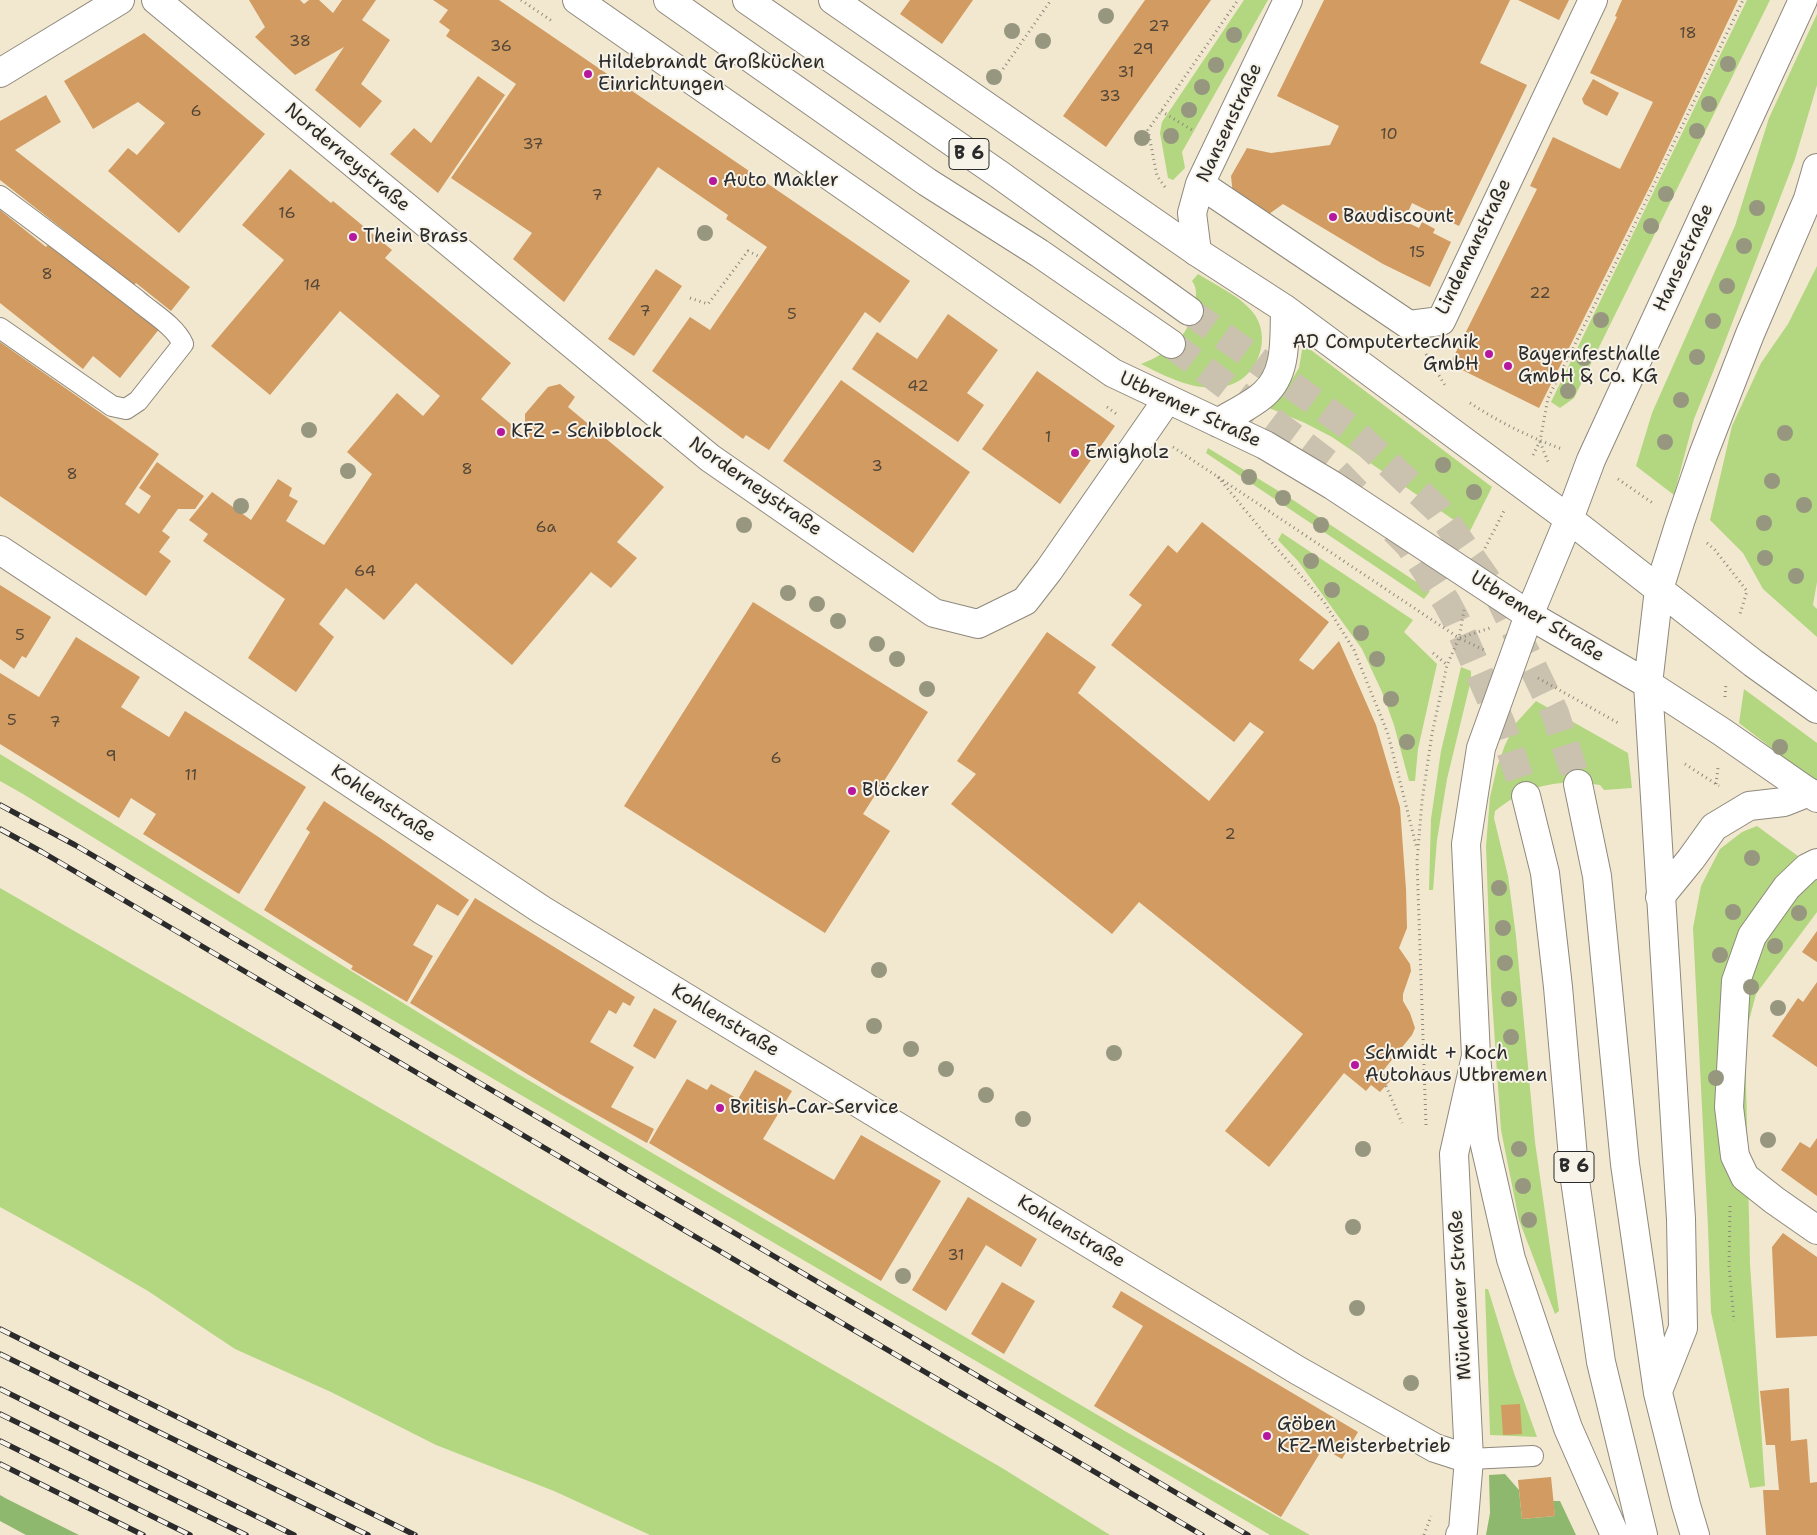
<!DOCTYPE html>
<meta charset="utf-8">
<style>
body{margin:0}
canvas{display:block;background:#f2e7cf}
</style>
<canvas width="1817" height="1535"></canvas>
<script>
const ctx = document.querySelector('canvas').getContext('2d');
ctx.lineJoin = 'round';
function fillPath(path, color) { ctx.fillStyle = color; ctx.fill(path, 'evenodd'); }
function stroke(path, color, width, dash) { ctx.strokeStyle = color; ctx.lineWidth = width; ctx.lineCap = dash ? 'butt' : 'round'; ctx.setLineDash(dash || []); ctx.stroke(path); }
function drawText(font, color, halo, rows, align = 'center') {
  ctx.font = font + ' "Shantell Sans",sans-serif'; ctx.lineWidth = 4; ctx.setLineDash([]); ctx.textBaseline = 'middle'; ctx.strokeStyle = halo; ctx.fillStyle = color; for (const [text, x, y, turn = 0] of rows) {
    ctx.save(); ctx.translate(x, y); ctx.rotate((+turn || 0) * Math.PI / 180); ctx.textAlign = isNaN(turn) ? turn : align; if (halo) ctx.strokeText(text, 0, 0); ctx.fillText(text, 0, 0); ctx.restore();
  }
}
fillPath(new Path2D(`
 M1244 0H1268L1182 152 1185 168 1173 180 1168 178 1160 133 1162 122Z
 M1747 0H1770L1574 398 1560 408 1551 402Z
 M1817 14V85L1795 159 1721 352 1694 419 1674 495 1636 466 1652 413 1735 226 1769 118Z
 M1817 266V582L1813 605 1817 609V637L1763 589 1743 553 1710 520 1732 426 1761 363 1788 324Z
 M1198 274C1214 284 1237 295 1249 308 1276 334 1258 383 1221 387 1193 391 1165 376 1141 364 1160 357 1179 344 1188 326 1191 320 1192 313 1194 307 1196 298 1198 289 1192 281Z
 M1303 344 1492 487 1470 531 1332 437 1305 423 1269 408 1283 394 1299 368Z
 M1208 448 1290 498 1430 591 1424 599 1206 453Z
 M1282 533 1413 620 1404 632 1437 664 1418 749 1415 781H1409L1394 725 1382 692 1362 649 1298 561 1278 540Z
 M1461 667 1471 671V680L1447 779 1437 840 1433 890H1429L1431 819 1441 751Z
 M1744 689 1817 743V783L1739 723Z
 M1536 701 1628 753 1632 788 1604 790 1600 785C1560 778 1527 785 1495 811L1494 818 1508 876 1516 936 1535 1142 1559 1311 1555 1314 1519 1220 1501 1130 1491 985 1486 846 1490 797 1497 767 1505 745 1516 723Z
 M0 754 518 1074 1130 1434 1310 1535H1270L1000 1375 314 974 23 794 0 781Z
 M1757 826 1817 870V912L1756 994 1745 1036 1750 1264 1765 1486 1750 1488 1711 1312 1708 1227 1693 928 1701 886 1720 849 1742 832Z
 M0 888 1002 1468 1110 1535H650L554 1491 436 1445 331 1392 235 1349 148 1291 69 1245 0 1207Z
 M1485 1289H1488L1514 1373 1537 1437 1490 1435Z`), '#b3d780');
fillPath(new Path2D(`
 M1505 1474 1519 1490 1522 1519 1555 1516 1553 1501H1560L1576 1535H1486L1490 1513 1489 1475Z
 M0 1495 7 1499 79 1535H26L0 1521Z`), '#8eb86e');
fillPath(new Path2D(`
 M249 0H300L304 4 309 0H319L333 13 342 0H376L362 20 390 40 361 84 382 101 360 128 315 90 344 47 295 75 255 37 265 27Z
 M433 0H499L910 281 880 323 865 312 769 450 746 435 743 439 652 371 690 317 710 330 767 247 726 219 728 215 658 167 564 302 513 259 532 233 451 178 516 84 446 36 450 30 439 22 448 10Z
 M910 0H973L942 44 900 14Z
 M1145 0H1211L1106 147 1063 116Z
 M1324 0H1510L1480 63 1527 85 1459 226 1412 203 1404 221 1419 228 1422 222 1435 229 1433 233 1451 242 1430 287 1383 264 1283 204 1262 219 1233 195 1231 176 1247 148 1271 153 1330 145 1339 126 1277 96Z
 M1518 0H1569L1559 20Z
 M1622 0H1738L1651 184 1539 408 1450 364 1537 189 1530 186 1553 137 1620 169 1653 102 1590 73 1617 17 1615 16Z
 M144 33 265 134 179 233 108 171 128 148 137 155 165 123 138 102 93 129 64 81Z
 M478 76 505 95 438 193 390 154 414 128 431 143Z
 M1593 79 1619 93 1607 116 1584 104 1582 99Z
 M46 95 61 122 15 150 190 287 171 311 136 283 134 285 0 180V121Z
 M290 169 331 203 333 201 392 250 385 258 511 363 481 399 524 435 530 427 525 423V414L548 387 560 384 575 397 568 407 664 487 617 542 637 558 611 588 591 572 512 665 416 583 384 620 346 588 319 624 334 637 296 692 248 658 285 599 203 541 208 534 189 520 212 492 251 520 278 479 292 488 289 496 298 501 286 521 324 545 372 474 347 452 397 393 423 416 440 396 340 311 270 395 211 346 284 260 242 225Z
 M0 210 46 247 51 241 160 328 120 378 93 356 83 369 0 303Z
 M656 269 682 286 634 356 608 339Z
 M948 314 998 350 967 393 984 405 958 442 852 369 877 332 917 359Z
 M0 342 159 454 125 504 139 514 151 496 139 488 157 462 204 496 195 509H178L162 531 170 537 159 552 171 561 146 596 0 496Z
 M1037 371 1115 426 1060 504 982 449Z
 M841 380 970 472 913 553 783 461Z
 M1202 522 1329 622 1299 660 1313 670 1339 641 1376 725 1400 807 1406 889 1407 928 1399 948 1410 964 1411 971 1403 994V1001L1410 1013 1415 1028 1412 1035 1382 1072 1391 1080 1380 1092 1371 1085 1366 1091 1344 1073 1269 1167 1225 1131 1303 1034 1139 902 1112 934 951 804 976 774 957 761 1047 632 1096 667 1078 693 1209 801 1264 732 1250 722 1234 742 1111 645 1142 605 1129 595 1168 545 1177 553Z
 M0 585 51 617 26 658 22 656 14 669 0 659Z
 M753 602 928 712 863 814 890 831 825 933 624 806Z
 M76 637 140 677 121 707 169 737 185 711 306 787 239 894 143 834 156 814 131 798 119 818 0 744V673L39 697Z
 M324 801 380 838 469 900 458 916 437 904 413 945 433 956 407 1002 351 969 353 966 264 910 310 832 306 829Z
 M475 898 635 997 630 1006 623 1002 616 1014 609 1010 590 1042 634 1067 611 1107 654 1129 647 1143 560 1094 410 1003Z
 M1817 931V962L1802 952Z
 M1817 982V1067L1772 1036 1798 998 1803 1002Z
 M654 1008 677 1021 655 1059 633 1046Z
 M755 1070 792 1091 763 1139 834 1180 861 1135 941 1181 881 1281 649 1143 687 1079 707 1090 711 1084 738 1099Z
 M1817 1138V1196L1781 1170 1800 1142 1810 1148Z
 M968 1197 1037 1239 1021 1267 986 1245 946 1311 912 1290Z
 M1783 1233 1817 1257V1336L1776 1338 1772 1247Z
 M1002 1282 1035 1301 1004 1354 971 1334Z
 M1121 1291 1358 1432 1342 1459 1323 1448 1281 1517 1094 1406 1143 1326 1112 1307Z
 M1789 1388 1791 1441 1807 1439 1810 1483 1817 1482V1535H1766L1763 1490H1779L1775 1445H1766L1760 1391Z
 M1520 1404 1522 1434 1503 1435 1501 1405Z
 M1551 1477 1555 1516 1522 1519 1518 1480Z`), '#d19b61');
stroke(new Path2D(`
 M1189 311 1348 426 1438 510 1499 597 1555 713 1578 784
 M1171 344 1328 463 1362 498
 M1394 530 1409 545 1447 603 1456 620 1501 723 1526 796`), '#cac1ae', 28, [28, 14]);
const lane = new Path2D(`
 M0 196C46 230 92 265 137 300 152 313 175 326 183 344L138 401 126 409 112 406 0 328
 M1469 1459 1533 1456`);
const street = new Path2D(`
 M156 0 710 458 934 613 978 624 1025 601 1049 570 1167 400
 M1200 184 1409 325 1441 321 1593 0
 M1197 252 1192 213 1200 184 1288 0
 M0 550 542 910 1297 1370 1435 1448 1469 1459
 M1817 863 1807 868 1787 887 1752 936 1736 981 1729 1107 1735 1156 1745 1177 1774 1200 1817 1230`);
const secondary = new Path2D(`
 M577 0 1113 373 1265 445 1332 485 1529 615 1648 684 1722 732 1817 798
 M0 73 120 0
 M1197 252 1285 309 1569 519 1753 663 1817 709
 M1218 423C1232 414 1252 405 1264 394 1288 373 1284 337 1285 309
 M1648 684 1659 589 1680 522 1703 455 1750 334 1808 199 1817 168
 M1460 1535 1463 1531 1469 1459 1454 1154 1476 1056 1466 844 1481 748 1529 615 1569 519 1591 460 1803 0`);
const highway = new Path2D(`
 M668 0 927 182 1039 253 1171 344
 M747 0 1000 175 1189 311
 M833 0 1197 252
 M1648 684 1681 1219 1683 1328 1658 1391
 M1578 784 1597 876 1625 1164 1658 1393 1686 1505 1695 1535
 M1526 796 1545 873 1558 987 1575 1180 1601 1362 1643 1535
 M1660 897 1691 859 1714 827 1749 806 1784 802 1809 792
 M1476 1056 1484 1141 1511 1259 1568 1428 1615 1535`);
stroke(lane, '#8e897d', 22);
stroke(street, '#8e897d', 30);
stroke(secondary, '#8e897d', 30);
stroke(highway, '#8e897d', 30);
stroke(new Path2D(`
 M521 0 552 21
 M1003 69 1051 0
 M1161 111 1192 130
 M1165 187 1157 176 1148 130 1238 0
 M690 298 708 304 748 251 760 257
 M1426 354 1446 387
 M1470 403C1499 422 1529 437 1562 449
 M1107 407 1118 415
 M1540 442 1549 464
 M1173 447 1459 638 1484 650
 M1533 455 1540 441 1548 398 1630 234 1743 0
 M1218 477 1273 544 1324 602 1354 650 1388 734 1417 849
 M1618 479 1654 504
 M1707 543 1715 550 1747 591 1740 614
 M1485 548 1504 511
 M1460 638 1490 628
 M1433 653 1447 665
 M1538 678 1620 724
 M1725 697 1726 683
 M1685 764 1719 786
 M1716 784 1718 768
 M1386 1086 1402 1123
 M1426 1125 1417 861 1422 801 1432 734 1447 665 1459 638 1464 610
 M1730 1206 1729 1266 1734 1321
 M1424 1535 1431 1516`), '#8e897d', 3, [1, 4]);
stroke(lane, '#fff', 20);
stroke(street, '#fff', 28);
stroke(secondary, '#fff', 28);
stroke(highway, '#fff', 28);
const rail = new Path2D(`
 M0 805 75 845 1248 1535
 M0 829 42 852 1202 1535
 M0 1329 415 1535
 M0 1354 368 1535
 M0 1389 294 1535
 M0 1414 246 1535
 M0 1441 190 1535
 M0 1464 143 1535`);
stroke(rail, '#2b2b2b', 5.5);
stroke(rail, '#f7f3e8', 4, [11]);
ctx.fillStyle = '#979780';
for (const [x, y] of [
 [1106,16],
 [1012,31],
 [1234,35],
 [1043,41],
 [1728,64],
 [1216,65],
 [994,77],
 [1202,87],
 [1709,104],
 [1189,110],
 [1697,131],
 [1171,136],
 [1142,138],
 [1666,194],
 [1757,208],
 [1651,226],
 [705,233],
 [1744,246],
 [1727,286],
 [1601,320],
 [1713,321],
 [1697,357],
 [1584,358],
 [1568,391],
 [1681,400],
 [309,430],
 [1785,433],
 [1665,442],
 [1443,465],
 [348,471],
 [1249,477],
 [1772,481],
 [1474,492],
 [1283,498],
 [1804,505],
 [241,506],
 [1764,523],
 [744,525],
 [1321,525],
 [1765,558],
 [1311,561],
 [1796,576],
 [1332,590],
 [788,593],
 [817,604],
 [838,621],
 [1361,633],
 [877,644],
 [897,659],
 [1377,659],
 [927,689],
 [1391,699],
 [1407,742],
 [1780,747],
 [1752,858],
 [1499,888],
 [1733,912],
 [1799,913],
 [1503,928],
 [1775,946],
 [1720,955],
 [1505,963],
 [879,970],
 [1751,987],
 [1509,999],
 [1778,1008],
 [874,1026],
 [1511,1037],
 [911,1049],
 [1114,1053],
 [946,1069],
 [1716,1078],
 [986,1095],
 [1023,1119],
 [1768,1140],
 [1363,1149],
 [1519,1149],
 [1523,1186],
 [1529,1220],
 [1353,1227],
 [903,1276],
 [1357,1308],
 [1411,1383]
]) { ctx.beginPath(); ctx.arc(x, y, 8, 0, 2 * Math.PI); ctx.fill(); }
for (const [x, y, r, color] of [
 [588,74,5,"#b5179e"],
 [713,181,5,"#b5179e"],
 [1333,217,5,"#b5179e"],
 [353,237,5,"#b5179e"],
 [1489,354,5,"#b5179e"],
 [1508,366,5,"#b5179e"],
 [501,432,5,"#b5179e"],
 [1075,453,5,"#b5179e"],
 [852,791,5,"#b5179e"],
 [1355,1065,5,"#b5179e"],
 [720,1108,5,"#b5179e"],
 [1267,1436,5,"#b5179e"]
]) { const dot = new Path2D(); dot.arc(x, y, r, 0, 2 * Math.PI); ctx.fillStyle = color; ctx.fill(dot); stroke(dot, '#f7f3e8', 2); }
drawText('16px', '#544738', null, [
 ["27",1159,27],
 ["18",1688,34],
 ["38",300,42],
 ["36",501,47],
 ["29",1143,50],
 ["31",1126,73],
 ["33",1110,97],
 ["6",196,112],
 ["10",1389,135],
 ["37",533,145],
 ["7",597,196],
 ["16",287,214],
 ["15",1417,253],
 ["8",47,275],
 ["14",312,286],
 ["22",1540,294],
 ["7",645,312],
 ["5",792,315],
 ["42",918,387],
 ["1",1048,438],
 ["3",877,467],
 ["8",467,470],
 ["8",72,475],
 ["6a",546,528],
 ["64",365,572],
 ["5",20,636],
 ["5",12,721],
 ["7",55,723],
 ["9",111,757],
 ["6",776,759],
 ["11",191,776],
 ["2",1230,835],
 ["31",956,1256]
]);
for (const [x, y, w] of [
 [969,154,40],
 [1574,1167,40]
]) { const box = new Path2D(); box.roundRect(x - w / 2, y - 15.5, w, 31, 4); ctx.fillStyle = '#f7f3e8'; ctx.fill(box); stroke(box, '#2b2b2b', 1); }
drawText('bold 18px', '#2b2b2b', null, [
 ["B 6",969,154],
 ["B 6",1574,1167]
]);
drawText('19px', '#2b2b2b', '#f7f3e8', [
 ["Hildebrandt Großküchen",598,63],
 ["Einrichtungen",598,85],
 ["Auto Makler",723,181],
 ["Baudiscount",1343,217],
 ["Thein Brass",363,237],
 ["AD Computertechnik",1479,343,"right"],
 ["GmbH",1479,365,"right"],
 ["Bayernfesthalle",1518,355],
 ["GmbH & Co. KG",1518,377],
 ["KFZ - Schibblock",511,432],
 ["Emigholz",1085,453],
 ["Blöcker",862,791],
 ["Schmidt + Koch",1365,1054],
 ["Autohaus Utbremen",1365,1076],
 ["British-Car-Service",730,1108],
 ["Göben",1277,1425],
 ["KFZ-Meisterbetrieb",1277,1447]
], 'left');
drawText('19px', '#2b2b2b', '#f7f3e8', [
 ["Nansenstraße",1230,123,-65],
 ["Norderneystraße",347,158,40],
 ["Lindemanstraße",1474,247,-64],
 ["Hansestraße",1684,258,-65],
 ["Utbremer Straße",1190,410,25],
 ["Norderneystraße",755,487,35],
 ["Utbremer Straße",1537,617,32],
 ["Kohlenstraße",383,804,34],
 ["Kohlenstraße",725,1021,31],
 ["Kohlenstraße",1071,1232,31],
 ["Münchener Straße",1461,1295,-93]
]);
</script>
